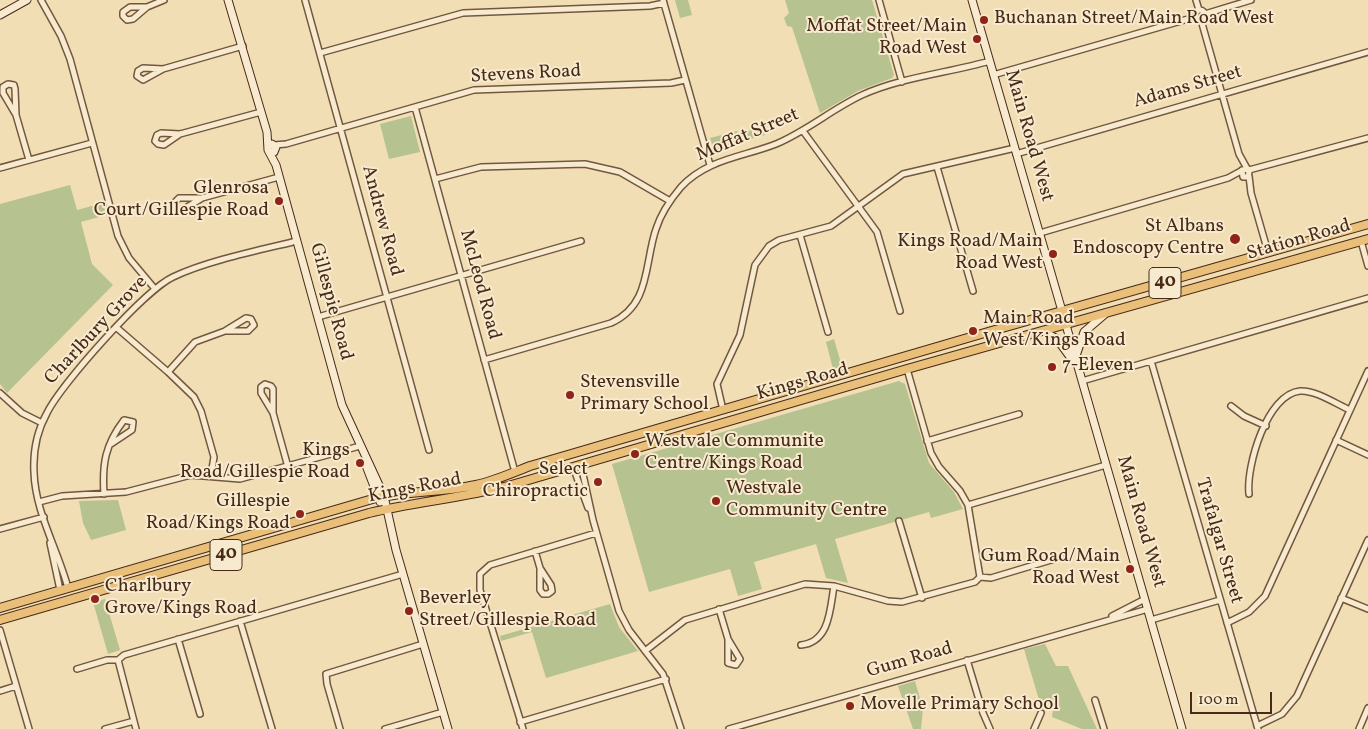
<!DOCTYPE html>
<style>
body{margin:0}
#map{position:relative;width:1368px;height:729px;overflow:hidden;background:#f2deb4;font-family:Vollkorn,serif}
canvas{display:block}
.scale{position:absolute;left:1190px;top:692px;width:82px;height:22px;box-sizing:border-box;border:2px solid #472a18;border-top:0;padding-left:6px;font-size:15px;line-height:18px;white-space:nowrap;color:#472a18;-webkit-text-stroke:4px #f7eace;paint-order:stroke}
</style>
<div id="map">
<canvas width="1368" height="729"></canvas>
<div class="scale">100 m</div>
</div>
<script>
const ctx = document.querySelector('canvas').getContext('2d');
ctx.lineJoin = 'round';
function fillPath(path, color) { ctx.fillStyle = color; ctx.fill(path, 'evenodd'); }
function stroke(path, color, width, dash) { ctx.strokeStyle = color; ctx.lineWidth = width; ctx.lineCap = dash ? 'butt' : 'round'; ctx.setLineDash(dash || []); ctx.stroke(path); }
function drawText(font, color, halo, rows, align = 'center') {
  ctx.font = font + ' Vollkorn,serif'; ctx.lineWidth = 4; ctx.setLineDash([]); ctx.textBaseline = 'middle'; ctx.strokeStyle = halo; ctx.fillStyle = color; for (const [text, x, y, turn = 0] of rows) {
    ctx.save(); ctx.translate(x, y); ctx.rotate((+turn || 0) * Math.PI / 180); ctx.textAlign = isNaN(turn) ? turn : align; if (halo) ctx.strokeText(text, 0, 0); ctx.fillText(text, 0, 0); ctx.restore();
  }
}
fillPath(new Path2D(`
 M675 0H688L692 15 680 18Z
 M785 0H872L894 75 892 78 858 91 820 113 792 27 787 26 784 18 789 13Z
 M411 116 420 152 389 159 380 124Z
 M762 127 765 135 746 140 744 132Z
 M737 131 740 144 714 151 710 138Z
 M70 185 77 210 103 203 106 215 81 222 92 264 113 285 7 393 0 384V204Z
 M834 339 842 367 833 369 826 342Z
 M899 381 905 384 929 463 954 492 963 509 931 518 929 512 835 539 848 583 826 578 816 544 754 562 762 589 738 596 730 569 649 592 612 464Z
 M118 500 126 530 91 540 83 523 79 501Z
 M105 599 120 650 108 654 93 602Z
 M610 604 619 627 638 651 546 678 532 632 501 641 500 636Z
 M1045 644 1056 666H1068L1097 729H1082L1052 717 1053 710 1050 704 1039 700 1024 649Z
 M915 681 923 709 921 729H913L898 686Z`), '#b6c290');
const street = new Path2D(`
 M41 0 61 36 70 59 118 236 129 258 155 289
 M305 0 429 450
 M663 0 710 165
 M879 0 902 82
 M1196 0 1199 10
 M147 7H130L123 12V16L127 20 133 19 147 7 164 0
 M1195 15a5 5 0 1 1 10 0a5 5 0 1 1-10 0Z
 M1205 14 1251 0
 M1201 20 1239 154 1249 172 1248 177H1243L1242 170 1248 169
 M320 53 463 13 650 6 664 3
 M163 69 143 80 137 76 138 71 143 68 163 69 243 46
 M993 75 1195 17
 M415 107 515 472
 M16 115 3 93V87L8 84 14 85 15 89 16 115 29 160
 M803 131 877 232 900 311
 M180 134 164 145 158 144 155 141 157 135 161 133 180 134 261 112
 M274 145 286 144 474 90 671 83 685 80
 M1016 154 1368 52
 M937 167 973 291
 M0 168 92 143
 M1249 170 1368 138
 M1249 176 1251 193 1268 252
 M435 179 481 167 585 164 620 172 670 201
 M202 198 181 211 176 210 173 204 179 198H202L279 177
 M1040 233 1228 178 1241 171
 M800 235 828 332
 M1361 241 1368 266
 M318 317 581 241
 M117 328 168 372 194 397 201 411 214 457 211 475
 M484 360 611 323C651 305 644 264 656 229 661 213 670 200 681 187 707 159 743 157 776 144 807 131 832 109 862 95 902 77 948 73 990 61
 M1151 361 1258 729
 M907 369 931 453 939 467 960 491 968 505 980 577
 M168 372 195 342 225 331 246 318 251 319 254 325 248 331H225
 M1082 381 1368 298
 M0 393 22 413 42 423
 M1231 406 1244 416 1266 426
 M723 410 717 384 740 335 755 265 769 246 779 240 831 226 903 174 1015 148
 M273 413V389L271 386 265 384 261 387V393L273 413 288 467
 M1336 440 1368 455
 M927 441 1019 414
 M581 465 593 520 619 611 629 630 663 674 681 729
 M573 467 588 508
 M104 494C102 464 105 445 124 420L133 422 132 430 111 444
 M1249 494C1246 466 1267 394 1300 391 1316 390 1336 404 1350 410
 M39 502 62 496 126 492 191 475 240 479 360 446
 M968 505 1106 465
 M899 521 922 598
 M0 529 44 517
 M50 543 60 590
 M535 551 540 568V590L543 594H548L552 591 551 585 540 568
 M68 588C58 550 35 512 34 472 33 452 37 431 47 413 61 384 145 290 173 277 206 261 260 250 297 241
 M1341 598 1368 609
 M719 609 728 639 740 659 736 665 728 663V639
 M1112 616 1145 599
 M1151 620 1220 600
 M240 621 272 729
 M1227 623 1249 612 1265 596 1368 371
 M0 630 29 729
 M178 639 200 714
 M801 645C830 642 830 609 834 586
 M645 651 685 620 805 584 834 586 888 601 902 602 975 582 980 577 991 578 1061 557
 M118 660 124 655 403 574
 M118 660 136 729
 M967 660 983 713 990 729
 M77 669 107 660H118
 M0 691 16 686
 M1095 700 1104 729
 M520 722 666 679
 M1257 726 1282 714 1297 696 1368 540
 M105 729 134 721
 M340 729 327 684 326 674 423 644
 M385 729 443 712
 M523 729 480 590V574L490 565 596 533
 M729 729 1148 609
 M1034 729 1041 713
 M1359 729 1368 708`);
const secondary = new Path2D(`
 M228 0 267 132 268 150 276 165 342 405 384 496 396 550 448 729
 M972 0 1062 311
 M0 15 27 0
 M268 146 272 144 276 147 274 152H270
 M1066 325 1182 729
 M1043 331 1057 339 1073 361
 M1076 356 1084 332 1105 314
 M365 463 380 502`);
const primary = new Path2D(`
 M0 608 376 498C409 491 443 492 476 485 494 481 512 473 530 466L988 332 1368 224
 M0 620 369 513C415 502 462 498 508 486L907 369 1368 239`);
stroke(street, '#72573f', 8);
stroke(secondary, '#472a18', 9);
stroke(primary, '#472a18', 10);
stroke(street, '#f7eace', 5);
stroke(secondary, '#f7eace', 7);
stroke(primary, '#e9bf7a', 8);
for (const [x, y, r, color] of [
 [984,20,5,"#8f2418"],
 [977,39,5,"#8f2418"],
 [279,201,5,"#8f2418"],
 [1235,239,6,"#8f2418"],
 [1053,254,5,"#8f2418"],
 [973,331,5,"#8f2418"],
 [1052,367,5,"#8f2418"],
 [570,395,5,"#8f2418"],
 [635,454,5,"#8f2418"],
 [360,463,5,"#8f2418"],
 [598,482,5,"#8f2418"],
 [716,501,5,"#8f2418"],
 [300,514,5,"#8f2418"],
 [1130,569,5,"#8f2418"],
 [95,599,5,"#8f2418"],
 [409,611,5,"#8f2418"],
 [850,706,5,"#8f2418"]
]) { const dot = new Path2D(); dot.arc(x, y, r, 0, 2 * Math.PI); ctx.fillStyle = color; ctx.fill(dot); stroke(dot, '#f7eace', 2); }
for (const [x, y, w] of [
 [1165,283,32],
 [226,555,32]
]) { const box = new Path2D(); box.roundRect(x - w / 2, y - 15.5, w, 31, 4); ctx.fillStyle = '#f7eace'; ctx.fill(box); stroke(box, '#472a18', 1); }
drawText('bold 18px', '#472a18', null, [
 ["40",1165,283],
 ["40",226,555]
]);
drawText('19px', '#472a18', '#f7eace', [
 ["Buchanan Street/Main Road West",994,20],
 ["Moffat Street/Main",967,28,"right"],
 ["Road West",967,50,"right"],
 ["Glenrosa",269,190,"right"],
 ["Court/Gillespie Road",269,212,"right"],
 ["St Albans",1224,228,"right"],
 ["Endoscopy Centre",1224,250,"right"],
 ["Kings Road/Main",1043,243,"right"],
 ["Road West",1043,265,"right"],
 ["Main Road",983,320],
 ["West/Kings Road",983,342],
 ["7-Eleven",1062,367],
 ["Stevensville",580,384],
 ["Primary School",580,406],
 ["Westvale Communite",645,443],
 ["Centre/Kings Road",645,465],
 ["Kings",350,452,"right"],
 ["Road/Gillespie Road",350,474,"right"],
 ["Select",588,471,"right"],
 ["Chiropractic",588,493,"right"],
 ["Westvale",726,490],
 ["Community Centre",726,512],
 ["Gillespie",290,503,"right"],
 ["Road/Kings Road",290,525,"right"],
 ["Gum Road/Main",1120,558,"right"],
 ["Road West",1120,580,"right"],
 ["Charlbury",105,588],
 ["Grove/Kings Road",105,610],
 ["Beverley",419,600],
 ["Street/Gillespie Road",419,622],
 ["Movelle Primary School",860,706]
], 'left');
drawText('19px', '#472a18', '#f7eace', [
 ["Stevens Road",526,75,-3],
 ["Adams Street",1188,88,-16],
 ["Moffat Street",748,136,-23],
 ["Main Road West",1028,136,74],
 ["Andrew Road",381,221,75],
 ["Station Road",1299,241,-16],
 ["McLeod Road",479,285,75],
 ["Gillespie Road",330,302,75],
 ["Charlbury Grove",97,331,-47],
 ["Kings Road",803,383,-16],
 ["Kings Road",415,489,-11],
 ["Main Road West",1140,522,74],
 ["Trafalgar Street",1218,541,74],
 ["Gum Road",910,661,-16]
]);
</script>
